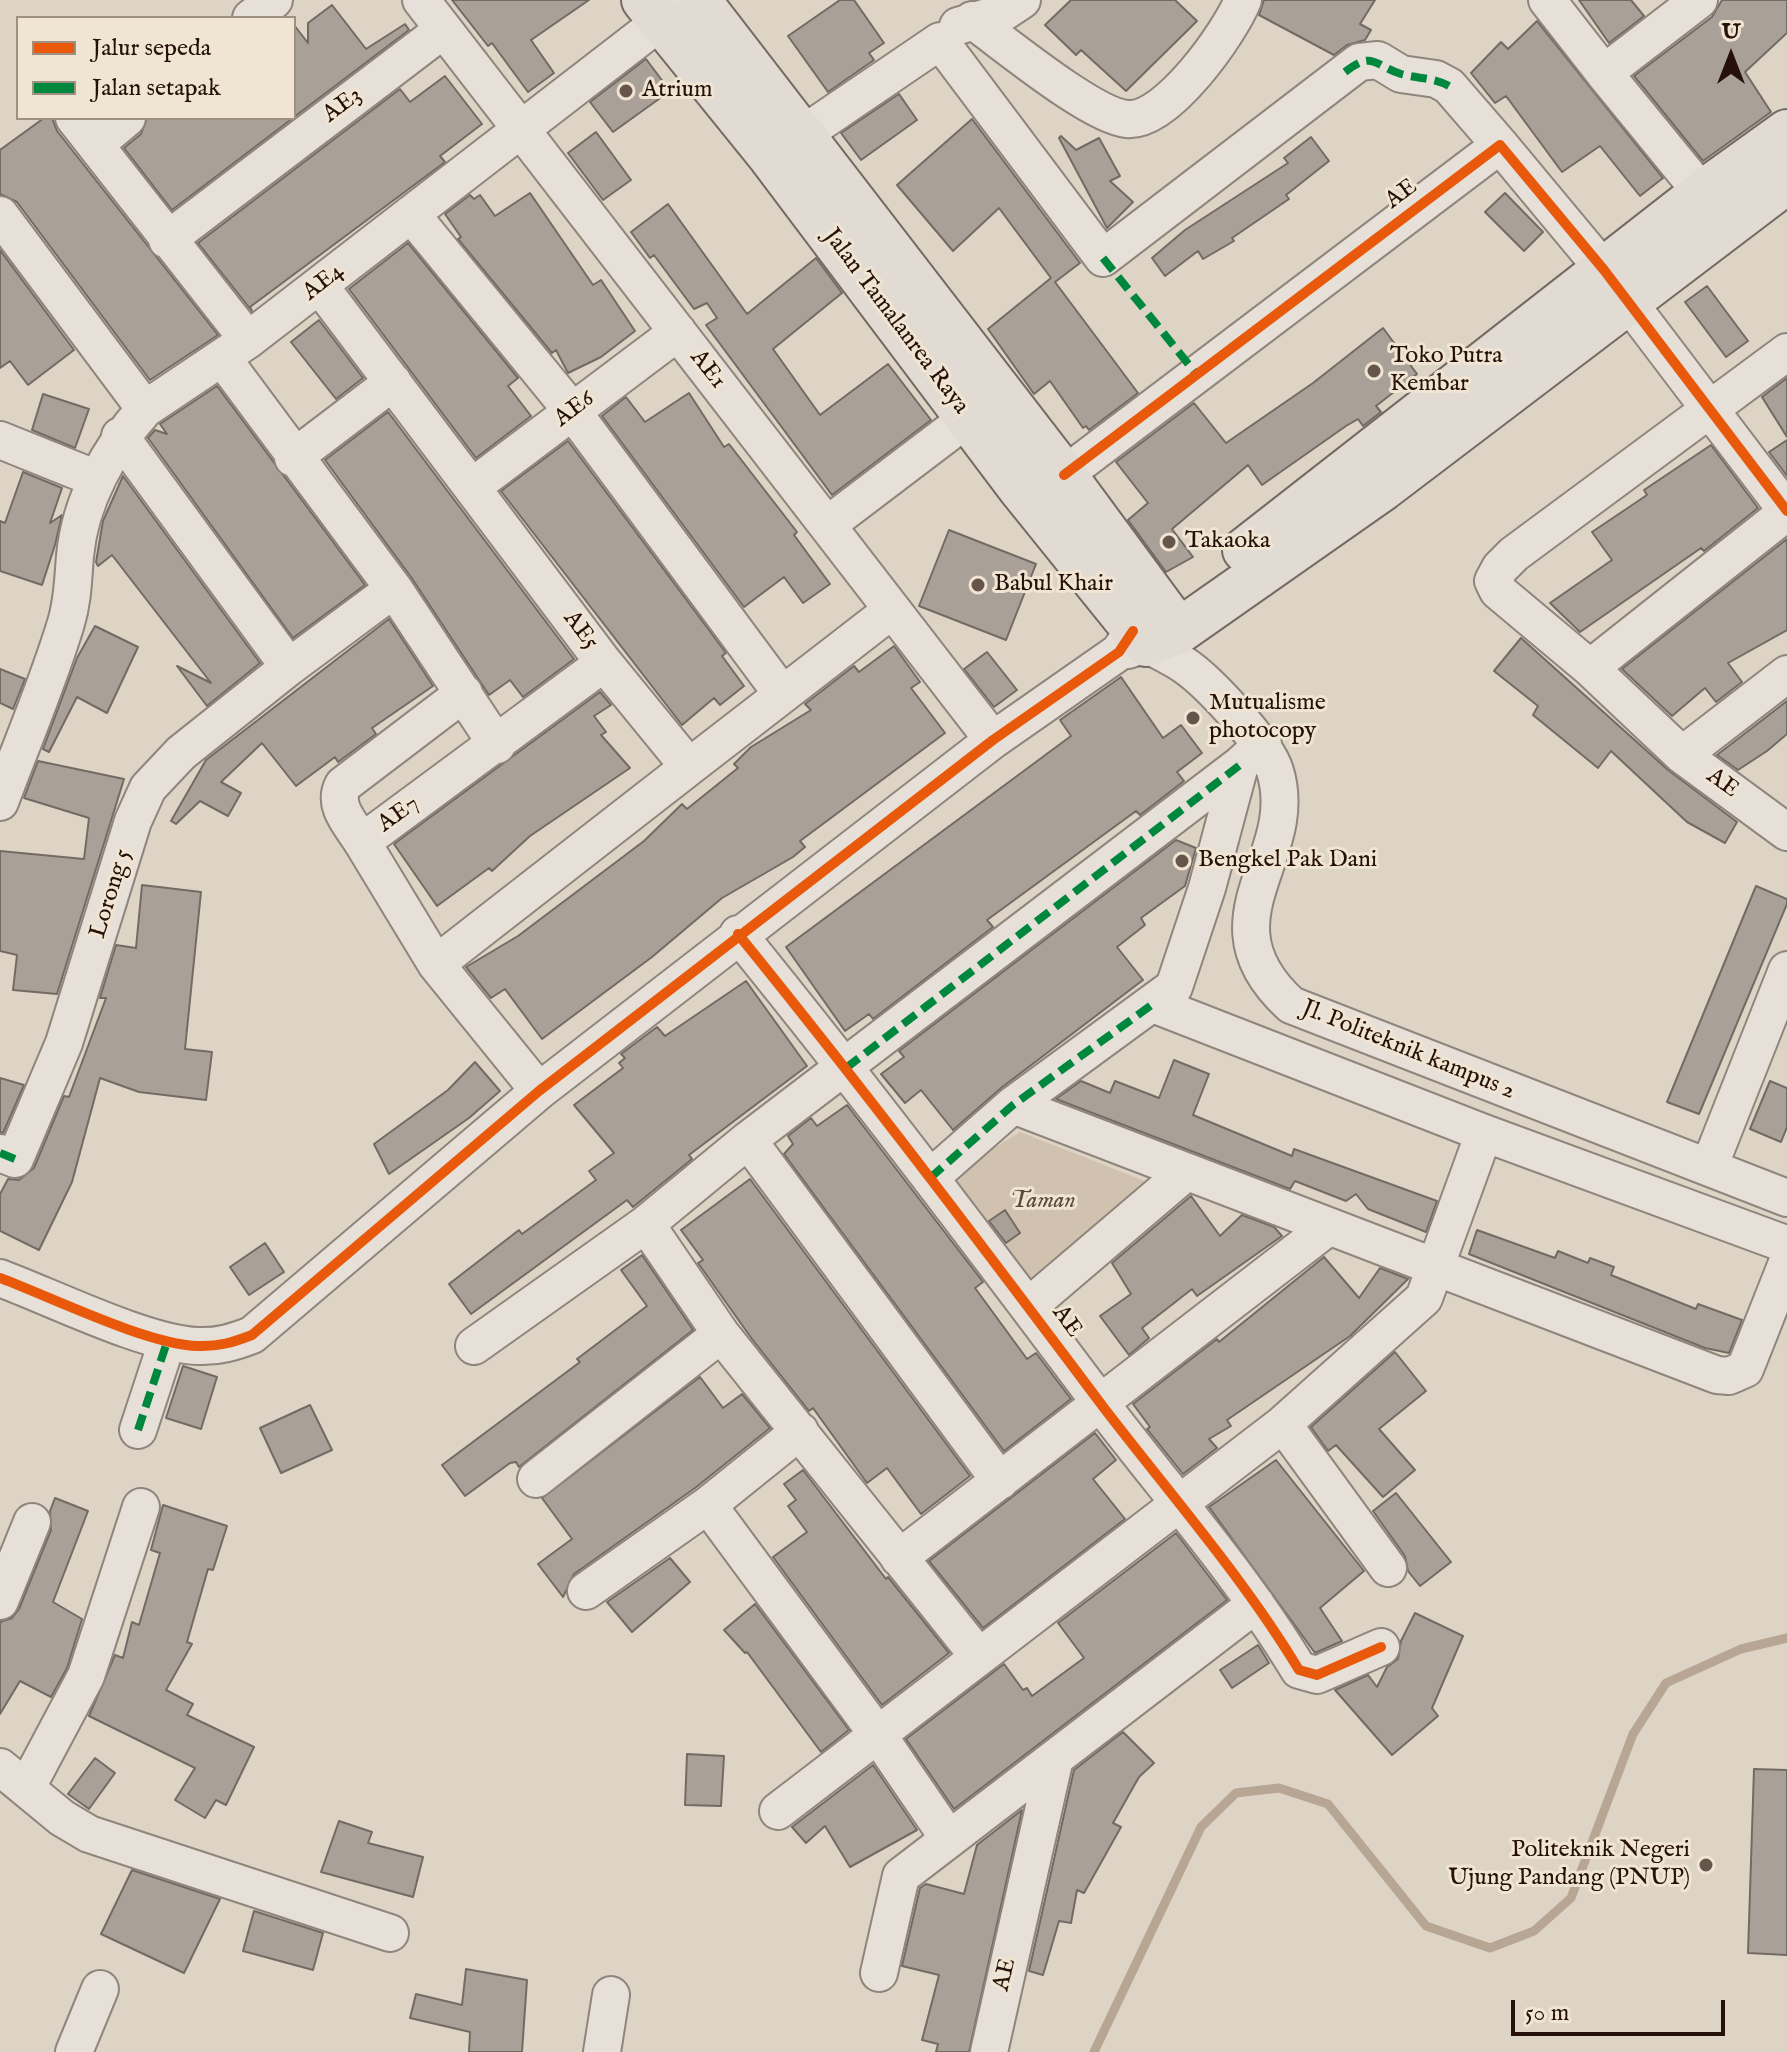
<!DOCTYPE html>
<style>
body{margin:0}
#map{position:relative;width:1787px;height:2052px;overflow:hidden;background:#ded4c6;font-family:"IM FELL English",serif}
canvas{display:block}
.legend{position:absolute;left:16px;top:16px;width:280px;height:104px;box-sizing:border-box;background:#f0e4d3;border:2px solid #9f9082;margin:0;padding:10px 14px;list-style:none;font-size:24px;color:#251109}
.legend li{display:flex;align-items:center;gap:16px;height:40px}
.legend b{width:40px;border:2px solid #9f9082}
.north{position:absolute;left:1691px;top:16px;width:80px;height:80px;-webkit-text-stroke:6px #f0e4d3;paint-order:stroke;rotate:0deg;font-size:22px;font-weight:700;line-height:32px;text-align:center;color:#251109}
.north::after{content:'';display:block;margin:auto;width:28px;height:36px;background:#251109;clip-path:polygon(50% 0,100% 100%,50% 72%,0 100%)}
.scale{position:absolute;left:1511px;top:2000px;width:214px;height:36px;box-sizing:border-box;border:4px solid #251109;border-top:0;padding-left:10px;font-size:24px;line-height:28px;white-space:nowrap;color:#251109;-webkit-text-stroke:6px #f0e4d3;paint-order:stroke}
</style>
<div id="map">
<canvas width="1787" height="2052"></canvas>
<ul class="legend">
<li><b style="height:10px;background:#e8590c"></b>Jalur sepeda</li>
<li><b style="height:10px;background:#00873e"></b>Jalan setapak</li>
</ul>
<div class="north">U</div>
<div class="scale">50 m</div>
</div>
<script>
const ctx = document.querySelector('canvas').getContext('2d');
ctx.lineJoin = 'round';
function fillPath(path, color) { ctx.fillStyle = color; ctx.fill(path, 'evenodd'); }
function stroke(path, color, width, dash) { ctx.strokeStyle = color; ctx.lineWidth = width; ctx.lineCap = dash ? 'butt' : 'round'; ctx.setLineDash(dash || []); ctx.stroke(path); }
function drawText(font, color, halo, rows, align = 'center') {
  ctx.font = font + ' "IM FELL English",serif'; ctx.lineWidth = 6; ctx.setLineDash([]); ctx.textBaseline = 'middle'; ctx.strokeStyle = halo; ctx.fillStyle = color; for (const [text, x, y, turn = 0] of rows) {
    ctx.save(); ctx.translate(x, y); ctx.rotate((+turn || 0) * Math.PI / 180); ctx.textAlign = isNaN(turn) ? turn : align; if (halo) ctx.strokeText(text, 0, 0); ctx.fillText(text, 0, 0); ctx.restore();
  }
}
fillPath(new Path2D(`
 M1020 1132 1155 1185 1033 1282 947 1177Z`), '#d1c2b0');
stroke(new Path2D(`
 M1094 2052 1201 1827 1236 1793 1279 1788 1328 1804 1426 1926 1490 1948 1534 1931 1571 1898 1633 1734 1666 1683 1741 1649 1787 1638`), '#b7a694', 9);
const building = new Path2D(`
 M452 0H589L531 40 554 73 528 92 492 43 488 46Z
 M840 0H854L884 43 869 53 874 60 828 92 788 36Z
 M1071 0H1175L1197 21 1126 91 1081 50 1076 55 1045 25Z
 M1264 0H1375L1360 24 1371 30 1365 40 1347 45 1334 55 1259 15Z
 M1579 0H1631L1644 16 1609 43Z
 M1722 0H1787V33L1745 72 1771 112 1703 161 1634 76 1712 17Z
 M332 5 366 49 405 24 409 30 294 117V25L308 43V23Z
 M1537 21 1663 178 1640 196 1600 146 1562 172 1506 96 1495 103 1471 73 1501 42 1508 49Z
 M646 59 670 91 613 132 590 102Z
 M445 76 482 124 440 156 445 162 250 307 252 311 198 243 400 89 410 102Z
 M899 94 917 120 861 160 841 133Z
 M44 118H52L57 131 218 335 150 380 17 202 0 194V150Z
 M147 118H293L172 210 124 148 141 134Z
 M972 119 1080 263 1055 282 1138 393 1089 430 1086 426 1083 428 1050 381 1034 394 988 329 1051 278 999 208 953 251 897 185Z
 M596 132 631 180 603 200 568 153Z
 M1061 136 1076 150 1099 138 1120 176 1110 181 1133 202 1107 228 1059 138Z
 M1311 137 1329 161 1286 195 1289 199 1232 238 1234 241 1203 259 1198 251 1165 276 1152 258 1185 230 1288 163 1284 158Z
 M530 193 593 285 601 280 635 331 601 357 568 373 556 350 552 353 458 239 461 237 445 214 470 195 474 199 480 195 495 216Z
 M1505 193 1543 232 1524 251 1485 212Z
 M668 204 747 314 816 258 842 293 773 349 820 415 888 364 931 420 832 495 706 325 717 318 707 303 694 309 654 255 650 258 631 232Z
 M408 243 518 378 508 386 531 416 476 458 349 289Z
 M0 250 74 350 28 385 10 361 0 368Z
 M1707 286 1748 341 1726 357 1685 302Z
 M319 320 363 378 336 399 291 342Z
 M1383 328 1417 374 1376 406 1381 412 1363 426 1358 419 1346 426 1262 485 1248 465 1172 529 1193 557 1166 572 1128 520 1148 503 1116 462 1194 403 1226 443 1313 383Z
 M1787 378V437L1762 397Z
 M217 386 365 585 293 638 148 438 155 430 167 434 160 424Z
 M689 393 724 447 729 444 797 532 794 535 830 584 803 603 784 577 744 607 602 416 626 397 645 422Z
 M43 394 89 409 75 448 32 430Z
 M388 412 574 659 523 697 510 680 489 695 411 577 325 460Z
 M1787 440V476L1769 452Z
 M568 441 726 653 722 656 744 686 720 705 714 698 682 725 501 491Z
 M1711 445 1758 508 1704 551 1701 548 1580 632 1550 603 1612 560 1592 532 1647 495 1644 490Z
 M23 472 62 488 50 523 62 515 55 545 42 585 0 571V521L5 523Z
 M123 476 260 663 207 706 177 666 211 683 112 555 98 566 96 562 103 521Z
 M949 530 1036 564 1006 640 919 606Z
 M1787 539V630L1728 663 1742 682 1716 702 1705 688 1672 716 1622 669Z
 M389 619 433 686 372 728 376 734 338 762 335 757 296 786 262 743 221 782 241 793 228 816 200 801 176 824 171 821 206 760Z
 M95 626 138 647 107 713 77 697 49 752 43 749 77 658Z
 M1521 638 1668 770 1737 822 1725 843 1687 822 1611 751 1598 768 1533 715 1538 706 1494 671Z
 M894 646 920 682 911 688 945 733 800 841 805 847 793 857 722 898 652 957 542 1039 505 989 491 998 466 967 518 936 644 841 682 804 687 809 738 768 734 764 751 747 811 710 805 704 854 666 859 672Z
 M987 652 1017 690 994 707 964 669Z
 M0 669 25 679 13 709 0 703Z
 M1121 677 1163 738 1181 725 1202 753 1177 772 1184 781 1140 815 1136 811 987 920 993 927 873 1019 869 1014 845 1031 786 947 1071 736 1060 720Z
 M600 692 611 705 594 716 606 732 601 735 630 768 530 836 492 871 489 868 437 906 394 844Z
 M1787 701V734L1767 751 1738 770 1717 755Z
 M38 761 124 779 57 994 13 990 17 955 0 951V851L84 859 89 818 24 798Z
 M1176 840 1196 848 1185 886 1141 918 1145 925 1117 947 1143 980 1001 1088 953 1130 921 1090 905 1103 881 1074 904 1057 899 1051Z
 M142 885 201 892 185 1049 212 1052 206 1100 139 1092 100 1078 72 1182 39 1250 0 1231V1194L8 1179 19 1180 34 1168 64 1096 69 1097 106 998H100L116 945 136 948Z
 M1756 886 1787 899V904L1699 1114 1667 1102Z
 M746 981 807 1066 689 1155 692 1159 633 1207 627 1200 471 1314 449 1284 519 1230 522 1234 596 1180 589 1171 614 1153 574 1105 623 1068 619 1063 625 1058 621 1054 657 1027 665 1036Z
 M1174 1060 1209 1074 1193 1115 1292 1156 1294 1149 1437 1201 1426 1232 1368 1209 1356 1194 1346 1201 1295 1181 1290 1189 1056 1099 1081 1081 1110 1093 1115 1081 1159 1098Z
 M475 1062 500 1091 469 1118 389 1174 374 1144 448 1090Z
 M0 1078 24 1085 3 1133 0 1132Z
 M1770 1081 1787 1088V1127L1781 1142 1750 1129Z
 M847 1105 983 1282 975 1288 1027 1359 1036 1353 1071 1399 1004 1451 784 1154 793 1144 788 1136 811 1118 817 1126Z
 M750 1179 970 1476 921 1514 887 1468 867 1483 813 1408 809 1411 752 1339 698 1263 703 1260 681 1230Z
 M1191 1196 1220 1236 1242 1215 1274 1227 1282 1236 1197 1296 1192 1289 1142 1328 1149 1338 1129 1355 1100 1316 1131 1294 1112 1263Z
 M1005 1210 1020 1233 1006 1243 989 1221Z
 M1477 1230 1555 1258 1558 1251 1588 1263 1590 1258 1614 1267 1611 1275 1696 1309 1698 1304 1742 1320 1729 1353 1705 1348 1469 1254Z
 M265 1243 284 1272 249 1295 230 1267Z
 M642 1255 693 1330 519 1467 516 1462 510 1463 465 1496 442 1465 556 1380 580 1362 577 1359 647 1306 621 1270Z
 M1324 1257 1359 1298 1380 1268 1408 1279 1350 1336 1227 1420 1231 1426 1209 1439 1217 1448 1183 1474 1147 1429 1150 1427 1133 1404 1217 1339 1219 1342Z
 M1395 1352 1426 1391 1379 1429 1415 1470 1383 1497 1336 1445 1328 1451 1311 1427Z
 M183 1366 217 1377 201 1429 166 1418Z
 M700 1377 723 1408 742 1394 770 1428 695 1488 574 1574 563 1597 538 1564 572 1539 542 1498Z
 M310 1405 332 1450 281 1473 260 1428Z
 M1095 1433 1116 1460 1093 1479 1125 1519 983 1628 929 1561Z
 M1276 1460 1364 1571 1320 1608 1342 1641 1315 1653 1209 1507Z
 M803 1470 886 1579 888 1577 949 1653 882 1705 773 1557 807 1532 788 1506 796 1500 784 1484Z
 M1396 1493 1451 1562 1420 1586 1408 1571 1405 1556 1373 1511Z
 M55 1498 88 1511 53 1602 82 1619 67 1668 51 1697 20 1681 0 1714V1622L12 1618 19 1609 51 1530 50 1511Z
 M163 1505 227 1526 213 1570 208 1569 187 1642 192 1644 166 1690 193 1704 187 1715 254 1747 226 1805 216 1800 205 1818 175 1800 195 1768 89 1716 115 1655 123 1658 132 1622 139 1625 160 1553 151 1550Z
 M1176 1533 1227 1600 954 1809 906 1739 1004 1664 1023 1690 1027 1688 1032 1696 1084 1658 1058 1623Z
 M670 1558 690 1582 632 1632 607 1602Z
 M755 1604 849 1730 821 1752 747 1652 745 1653 724 1630Z
 M1415 1613 1463 1636 1432 1708 1438 1716 1392 1755 1335 1690 1368 1675 1377 1687 1387 1667 1398 1659 1401 1641Z
 M1258 1645 1269 1663 1232 1688 1220 1670Z
 M1123 1732 1154 1763 1139 1777 1113 1823 1121 1827 1084 1893 1077 1890 1071 1923 1059 1921 1043 1975 1029 1971 1074 1770Z
 M687 1754 724 1756 721 1806 685 1805Z
 M95 1758 115 1773 89 1809 68 1794Z
 M873 1765 917 1830 850 1867 825 1826 806 1843 792 1827Z
 M1754 1769 1787 1770V1955L1748 1953Z
 M1022 1810 969 2052H936L938 2044 922 2040 939 1975 902 1966 920 1888 926 1884 964 1894 977 1845Z
 M339 1821 372 1832 368 1843 423 1857 413 1897 321 1872Z
 M132 1870 220 1899 184 1973 101 1934Z
 M254 1911 323 1933 313 1970 243 1951Z
 M466 1969 527 1980 522 2052H469L470 2032 410 2018 416 1994 462 2005Z`);
fillPath(building, '#a9a198');
stroke(building, '#736b63', 2);
const minor = new Path2D(`
 M421 0 993 740
 M1547 0 1604 73
 M1699 0 1604 73 1702 193
 M251 18 274 0
 M972 20C1004 43 1092 116 1127 119 1167 123 1230 32 1243 0
 M958 26 1004 12 1022 0
 M74 118 248 340
 M96 144 127 118
 M781 149 940 41 1103 258 1359 62 1378 60 1401 74 1436 79 1449 86 1500 145
 M411 214 573 412 782 694
 M0 215 145 409 248 340 682 5
 M167 240 443 30
 M320 286 604 663 689 767 892 610
 M1787 352 1514 554 1500 568 1493 581 1498 591 1590 668 1682 755 1787 832
 M223 359 394 589 497 745
 M120 436 289 667 394 589
 M0 440 97 479
 M293 458 393 382
 M1064 475 1500 145 1604 270 1787 511
 M472 487 678 332
 M827 525 968 418
 M1128 650 1146 644C1159 651 1172 657 1184 665 1208 681 1267 744 1275 771 1302 858 1197 919 1291 1005L1787 1198
 M1590 668 1787 512
 M1682 755 1787 674
 M0 802C22 743 48 683 66 623 73 600 73 579 75 556 80 501 109 449 145 409
 M362 842C351 824 332 806 343 785L464 693
 M738 934C864 1089 984 1248 1104 1408 1170 1494 1243 1577 1299 1670L1317 1675 1381 1647
 M436 964 689 767
 M1153 1004 1484 1133 1780 1242 1787 1248
 M539 1091 436 964 362 842 604 663
 M1013 1105 1717 1375 1729 1376 1745 1369 1787 1263
 M748 1140 1000 1481
 M0 1153 15 1159 64 1043 133 821 148 788 181 753 289 667
 M1709 1167 1787 970
 M930 1178 1013 1105 1174 987 1207 888 1240 765
 M0 1278C51 1297 148 1345 198 1346 218 1347 234 1342 252 1335L539 1091 993 740 1119 652 1133 631
 M1029 1306 1185 1173
 M474 1346 646 1224
 M1283 1424 1388 1568
 M138 1430 167 1342
 M536 1479 721 1334
 M708 1505 878 1735 949 1839
 M899 1558 1327 1228
 M586 1591 708 1505 800 1431
 M0 1601 32 1522
 M979 1657 721 1334 646 1224 748 1140 1240 765 1263 744
 M0 1767 62 1818 89 1834 390 1933
 M27 1787 86 1676 141 1507
 M778 1811 1283 1424 1424 1298 1484 1133
 M879 1973 901 1876 1256 1604
 M74 2052 100 1989
 M602 2052 611 1995
 M989 2052 1055 1758`);
const major = new Path2D(`
 M644 0 771 157 1021 489 1146 644 1179 631 1383 488 1787 181
 M698 0 1064 475 1179 631
 M1245 550 1702 193 1787 132`);
stroke(minor, '#8e857c', 40);
stroke(major, '#736b63', 48);
stroke(minor, '#e6e0d9', 36);
stroke(major, '#e1dbd3', 44);
stroke(new Path2D(`
 M1345 72C1374 50 1373 65 1401 74 1418 79 1433 77 1449 86
 M1103 258 1198 376
 M846 1068 1240 765
 M0 1153 15 1159
 M930 1178 1013 1105 1153 1004
 M138 1430 167 1342`), '#00873e', 8, [16, 8]);
stroke(new Path2D(`
 M1064 475 1500 145 1604 270 1787 511
 M738 934C864 1089 984 1248 1104 1408 1170 1494 1243 1577 1299 1670L1317 1675 1381 1647
 M0 1278C51 1297 148 1345 198 1346 218 1347 234 1342 252 1335L539 1091 993 740 1119 652 1133 631`), '#e8590c', 10);
for (const [x, y, r, color] of [
 [626,91,8,"#66554b"],
 [1374,371,8,"#66554b"],
 [1169,542,8,"#66554b"],
 [978,585,8,"#66554b"],
 [1193,718,8,"#66554b"],
 [1182,861,8,"#66554b"],
 [1706,1865,8,"#66554b"]
]) { const dot = new Path2D(); dot.arc(x, y, r, 0, 2 * Math.PI); ctx.fillStyle = color; ctx.fill(dot); stroke(dot, '#f0e4d3', 3); }
drawText('24px', '#251109', '#f0e4d3', [
 ["Atrium",642,91],
 ["Toko Putra",1390,357],
 ["Kembar",1390,385],
 ["Takaoka",1185,542],
 ["Babul Khair",994,585],
 ["Mutualisme",1209,704],
 ["photocopy",1209,732],
 ["Bengkel Pak Dani",1198,861],
 ["Politeknik Negeri",1690,1851,"right"],
 ["Ujung Pandang (PNUP)",1690,1879,"right"]
], 'left');
drawText('24px', '#251109', '#f0e4d3', [
 ["AE3",343,106,-37],
 ["AE",1402,195,-37],
 ["AE4",324,283,-38],
 ["Jalan Tamalanrea Raya",895,322,53],
 ["AE1",707,370,52],
 ["AE6",575,410,-37],
 ["AE5",580,631,53],
 ["AE",1722,784,36],
 ["AE7",399,815,-36],
 ["Lorong 5",112,894,-73],
 ["Jl. Politeknik kampus 2",1408,1051,22],
 ["AE",1066,1322,54],
 ["AE",1006,1975,-77]
]);
drawText('italic 24px', '#5e4a3d', '#f0e4d3', [
 ["Taman",1043,1202]
]);
</script>
